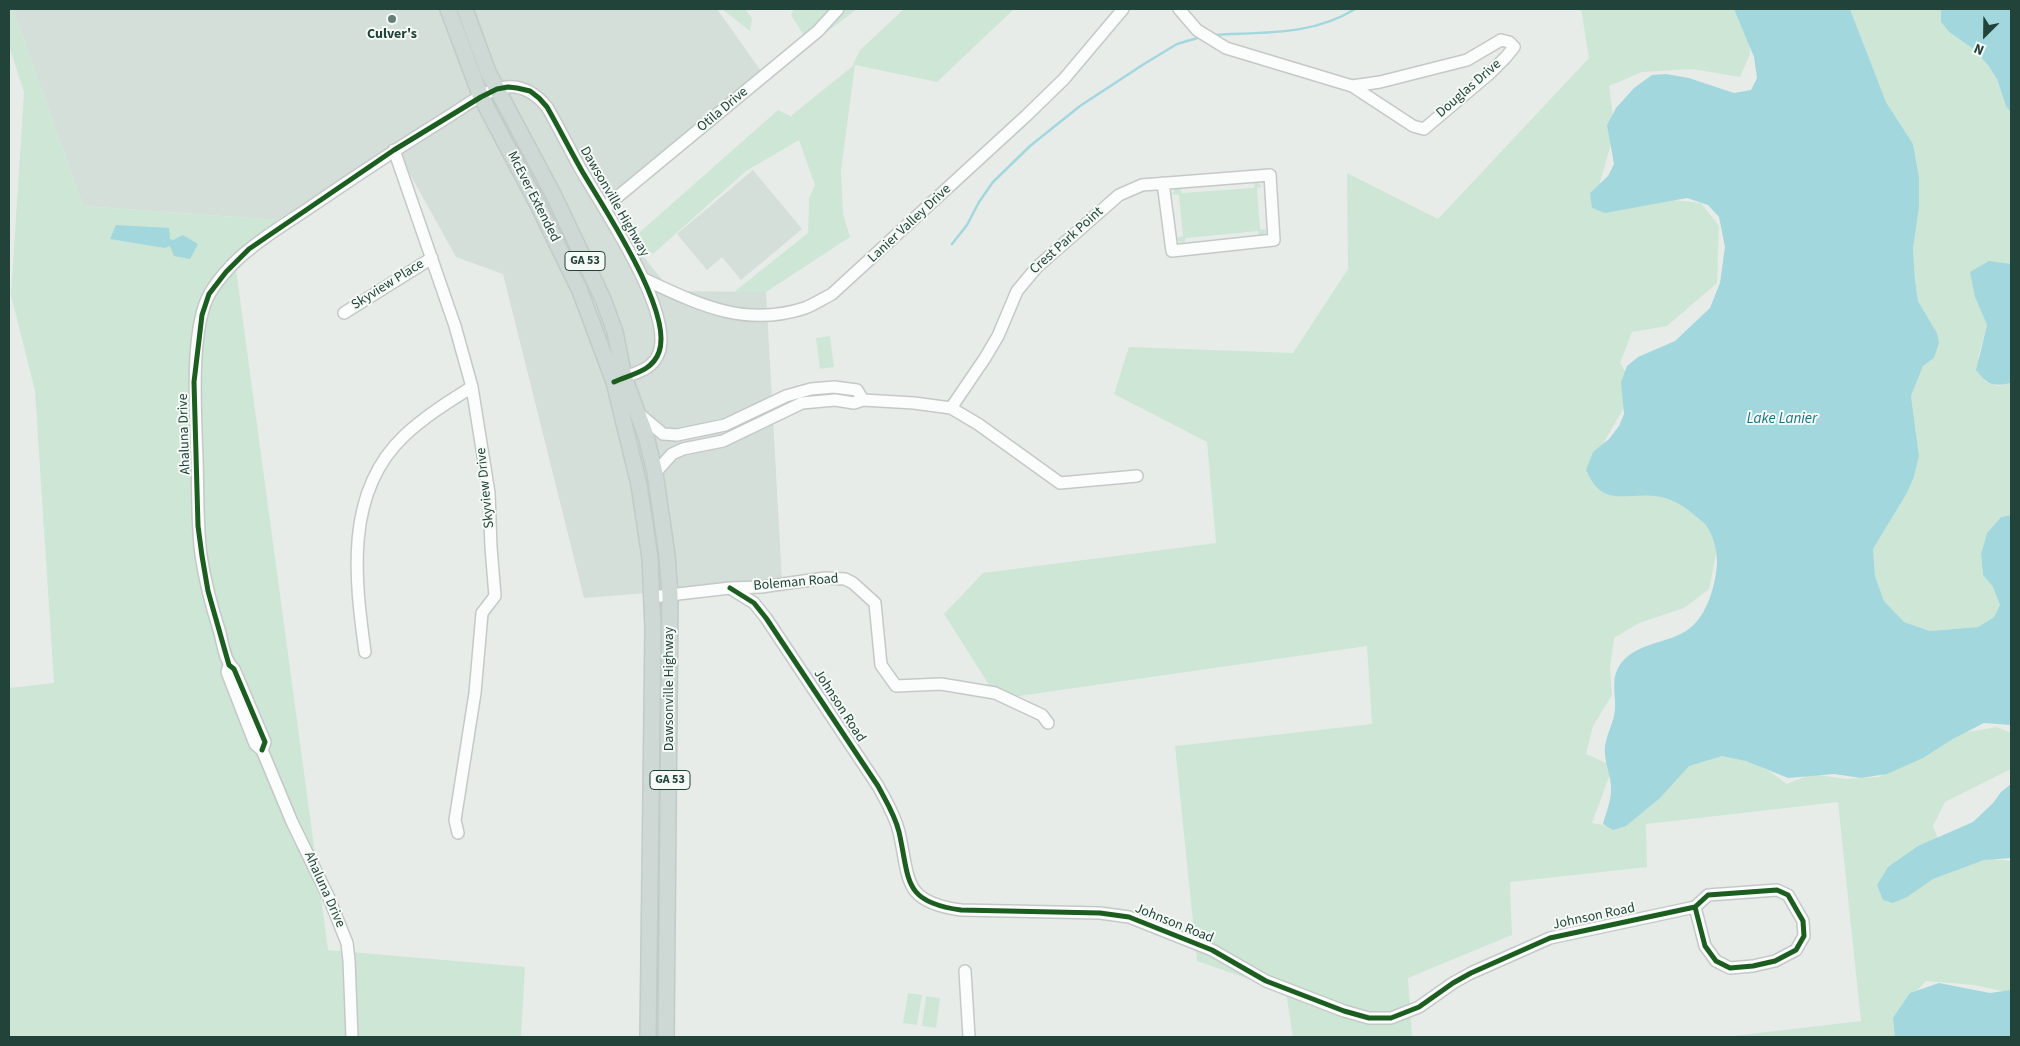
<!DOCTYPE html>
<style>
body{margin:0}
#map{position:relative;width:2020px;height:1046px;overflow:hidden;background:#e7ece9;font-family:"Source Sans 3",sans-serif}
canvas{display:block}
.frame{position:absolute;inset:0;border:10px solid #214339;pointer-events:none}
.north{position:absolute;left:1960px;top:10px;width:50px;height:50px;-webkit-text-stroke:4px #f5faf7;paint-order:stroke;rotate:203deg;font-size:14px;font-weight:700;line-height:20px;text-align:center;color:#214339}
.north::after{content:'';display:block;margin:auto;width:18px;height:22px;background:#214339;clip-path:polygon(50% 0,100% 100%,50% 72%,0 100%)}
</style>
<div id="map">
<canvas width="2020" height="1046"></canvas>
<div class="frame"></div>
<div class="north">N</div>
</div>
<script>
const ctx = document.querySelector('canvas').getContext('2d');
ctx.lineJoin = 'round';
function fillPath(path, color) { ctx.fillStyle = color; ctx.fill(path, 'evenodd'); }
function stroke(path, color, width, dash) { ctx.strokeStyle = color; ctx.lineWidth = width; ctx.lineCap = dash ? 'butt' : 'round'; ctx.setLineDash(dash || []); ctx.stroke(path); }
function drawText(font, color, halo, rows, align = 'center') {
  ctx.font = font + ' "Source Sans 3",sans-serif'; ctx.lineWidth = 4; ctx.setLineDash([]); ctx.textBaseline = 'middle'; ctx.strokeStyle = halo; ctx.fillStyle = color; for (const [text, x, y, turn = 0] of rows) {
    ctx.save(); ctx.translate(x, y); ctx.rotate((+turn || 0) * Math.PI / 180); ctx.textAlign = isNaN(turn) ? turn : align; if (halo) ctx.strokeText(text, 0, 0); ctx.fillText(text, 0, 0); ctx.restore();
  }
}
fillPath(new Path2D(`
 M13 9H717L766 78 608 212 671 291 766 292 782 582 584 598 503 274 456 257 396 149 277 220 83 206Z
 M753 170 802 229 741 280 722 257 707 270 677 234Z`), '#d4dfd9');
fillPath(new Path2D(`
 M9 9H13L83 206 277 220 235 262 328 950 525 967 521 1037H9V688L54 683 35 391 11 295 24 92 9 46Z
 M722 9H745L752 18 750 31Z
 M794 9H857L810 45 791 15Z
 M904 9H1014L937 82 855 65 841 170 843 214 850 237 766 292H734L808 233 809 198 815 185 799 140 746 171 653 254 631 240 778 110 792 117V115L854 65 853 64 860 50Z
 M1581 9H1744L1746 11 1750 54 1740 77 1692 69 1642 72 1609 86 1615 131 1597 192 1701 203 1719 226 1717 283 1667 326 1632 332 1620 363 1633 384 1622 411 1586 473 1606 482 1658 486 1698 510 1718 543 1709 589 1684 608 1639 623 1614 638 1610 668 1612 695 1593 726 1586 754 1613 766 1592 823 1615 827 1682 765 1713 753 1738 756 1769 771 1787 784 1812 774 1845 779 1879 777 1961 733 1997 727 2011 733V769L1945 802 1933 826 1941 846 1984 858 2011 861V993L1974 985 1926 981 1902 1006 1920 1037H1725L1861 1021 1838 802 1646 824 1647 867 1510 882 1512 935 1408 978 1412 1037H1293L1286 992 1197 961 1175 746 1372 724 1367 646 998 699 944 614 983 573 1216 543 1207 442 1114 394 1129 347 1293 353 1348 269 1347 173 1438 219 1589 58Z
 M1850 9H1941V22L1949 32 1972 48 1988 65 1997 79 2006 106 2011 113V264L2007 265 1975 297 1987 325 1978 357 1985 381 1998 386 2011 383V515L2001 517 1987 533 1981 554 1983 575 1993 587 2000 605 1994 617 1978 627 1930 631 1904 622 1884 601 1875 576 1873 549 1907 493 1914 477 1919 456 1911 396 1923 366 1934 358 1937 333 1918 301 1915 279 1913 249 1919 207V177L1913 144 1886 102Z
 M1255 181 1262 186 1257 189 1260 229 1266 230 1265 235 1259 237 1258 231 1186 238 1184 244 1178 241 1177 238 1183 236 1179 195 1172 194 1175 189 1180 187 1182 193 1254 188Z
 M830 336 834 367 820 369 816 338Z
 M908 993 922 995 917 1025 903 1023Z
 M926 996 940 998 936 1028 922 1026Z`), '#cee6d5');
fillPath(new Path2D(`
 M1734 9H1850L1886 102 1913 144 1919 177V207L1913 249 1915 279 1918 301 1937 333 1939 343 1934 358 1923 366 1911 396 1919 456 1914 477 1907 493 1873 549 1875 576 1884 601 1904 622 1930 631 1978 627 1994 617 2000 605 1993 587 1983 575 1981 554 1987 533 2001 517 2011 515V725L1984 723 1951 740 1923 758 1887 774 1861 778 1834 774 1788 778 1746 761 1722 756 1689 766 1660 798 1626 826 1613 830 1603 824C1606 813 1611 801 1611 790 1612 776 1603 761 1605 746 1607 733 1614 722 1615 709 1616 696 1611 680 1618 668 1633 641 1669 645 1690 628 1707 615 1716 584 1717 563 1717 550 1713 531 1703 522 1690 511 1677 500 1661 497 1628 490 1604 511 1586 470L1593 452 1609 439 1619 426 1624 414 1621 382 1627 366 1638 357 1675 341 1710 308 1720 283 1725 247 1719 217 1708 205 1687 198 1605 213 1592 208 1590 193 1608 176 1614 164 1607 125 1616 108 1634 88 1652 75 1666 74 1689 78 1734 93 1751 90 1757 78 1754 57Z
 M1941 9H2011V113L2006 106 1997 79 1988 65 1972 48 1949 32 1941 22Z
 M116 225 169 228 170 239 173 240 183 235 198 244 190 259 174 256 170 246 165 248 110 239Z
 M1989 261 2011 264V383C1993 387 1988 385 1976 370L1987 325 1975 297 1970 272Z
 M2011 784V858L1984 860 1933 879 1907 897 1893 903 1883 900 1877 885 1888 867 1918 846 1973 822 1993 803 2001 792Z
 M1939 983 1990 993 2011 990V1037H1895L1893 1018 1910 993Z`), '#a3d7de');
stroke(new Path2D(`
 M1214 35C1262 32 1312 36 1355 9
 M952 244 967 225 979 202 993 182 1030 146 1080 106 1144 64 1177 44 1201 37`), '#a3d7de', 2.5);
const minor = new Path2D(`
 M1179 9 1197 30 1226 48 1352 86 1413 126 1424 129 1489 74 1506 57 1514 47 1509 42 1501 40 1467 60 1380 82 1352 86
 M394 150 455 326 472 387 489 493 491 547 495 596 482 613 475 693 455 820 458 833
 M604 208 818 31 838 9
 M644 279C698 304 744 328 805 308 815 304 824 298 832 294L1027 115 1064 79 1123 9
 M344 313 432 258
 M951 408 985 358 998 336 1017 291 1037 267 1119 195 1142 185 1270 175 1274 240 1172 251 1163 183
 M638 413 663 434 677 435 725 425 786 396 811 389 834 387 857 390 863 400
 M655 473 672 454 683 449 723 441 802 403 835 400 854 403 863 400 914 403 951 408 978 424 1060 483 1137 476
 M730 588 754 603 766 618 878 786C886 801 895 815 899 832 910 880 902 902 961 910L1100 913 1129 917 1212 950 1266 981 1344 1011 1369 1018H1391L1419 1007 1453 983 1471 973 1550 938 1695 907 1708 895 1777 890 1788 895 1803 921 1804 936 1796 950 1775 961 1753 966 1730 968 1716 961 1705 946 1695 907
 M652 597 730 588 761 587 825 578 845 579 853 583 875 603 881 665 896 686 941 684 995 693 1042 715 1048 723
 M365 652C355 579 344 493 404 436 424 417 448 402 472 387
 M229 665 227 672 255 744 262 750 292 822 329 898 347 943 349 960 352 1037
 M262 750 265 742 234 669C225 662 223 645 220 633 212 608 205 582 201 555 197 524 198 491 197 460 196 418 189 329 210 293 219 278 235 260 250 249 268 234 290 221 309 208 353 178 398 148 443 120 462 109 484 90 506 87 524 85 537 95 547 107 559 128 569 148 580 168 601 205 677 315 658 355 650 372 633 372 618 381
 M965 971 969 1037`);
const major = new Path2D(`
 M448 9 481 97 538 205 580 291 614 382 639 485 650 558 653 629 648 1037
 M465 9 488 72 554 196 603 299 615 332 624 377 646 436 655 473 667 555 670 595 666 1037`);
stroke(minor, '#c4c9c7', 14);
stroke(major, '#c1cbc8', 18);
stroke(minor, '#fbfcfc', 11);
stroke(major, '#ced8d5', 15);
stroke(new Path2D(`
 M730 588 754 603 766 618 878 786C886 801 895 815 899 832 910 880 902 902 961 910L1100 913 1129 917 1212 950 1266 981 1344 1011 1369 1018H1391L1419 1007 1453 983 1471 973 1550 938 1695 907 1708 895 1777 890 1788 895 1803 921 1804 936 1796 950 1775 961 1753 966 1730 968 1716 961 1705 946 1695 907
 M262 750 265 742 234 669 229 665 208 591 202 556 198 526 194 382 202 315 209 294 226 272 249 249 394 150 481 97 497 89 508 87 517 88 530 91 539 98 547 107C559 128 570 150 582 171 603 207 674 312 659 352 652 372 631 374 614 382`), '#1b5e20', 5);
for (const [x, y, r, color] of [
 [392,19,5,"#667e77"]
]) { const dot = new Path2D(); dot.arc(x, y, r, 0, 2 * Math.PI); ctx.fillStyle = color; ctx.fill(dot); stroke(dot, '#f5faf7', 2); }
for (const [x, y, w] of [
 [585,261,40],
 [670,780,40]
]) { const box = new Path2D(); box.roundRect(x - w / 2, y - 9.5, w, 19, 4); ctx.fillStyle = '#f5faf7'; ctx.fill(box); stroke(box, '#214339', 1); }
drawText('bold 12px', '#214339', null, [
 ["GA 53",585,261],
 ["GA 53",670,780]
]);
drawText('bold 14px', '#214339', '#f5faf7', [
 ["Culver's",392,35]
]);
drawText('14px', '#214339', '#f5faf7', [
 ["Douglas Drive",1469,89,-41],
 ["Otila Drive",723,110,-40],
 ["McEver Extended",533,197,63],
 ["Dawsonville Highway",614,202,60],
 ["Lanier Valley Drive",910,224,-43],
 ["Crest Park Point",1067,241,-42],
 ["Skyview Place",388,285,-32],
 ["Ahaluna Drive",185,434,-92],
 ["Skyview Drive",486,488,-96],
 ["Boleman Road",796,583,-5],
 ["Dawsonville Highway",670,689,-90],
 ["Johnson Road",839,706,57],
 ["Ahaluna Drive",324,890,66],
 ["Johnson Road",1594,917,-12],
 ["Johnson Road",1174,924,22]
]);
drawText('italic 15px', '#147586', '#f5faf7', [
 ["Lake Lanier",1782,420]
]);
</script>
